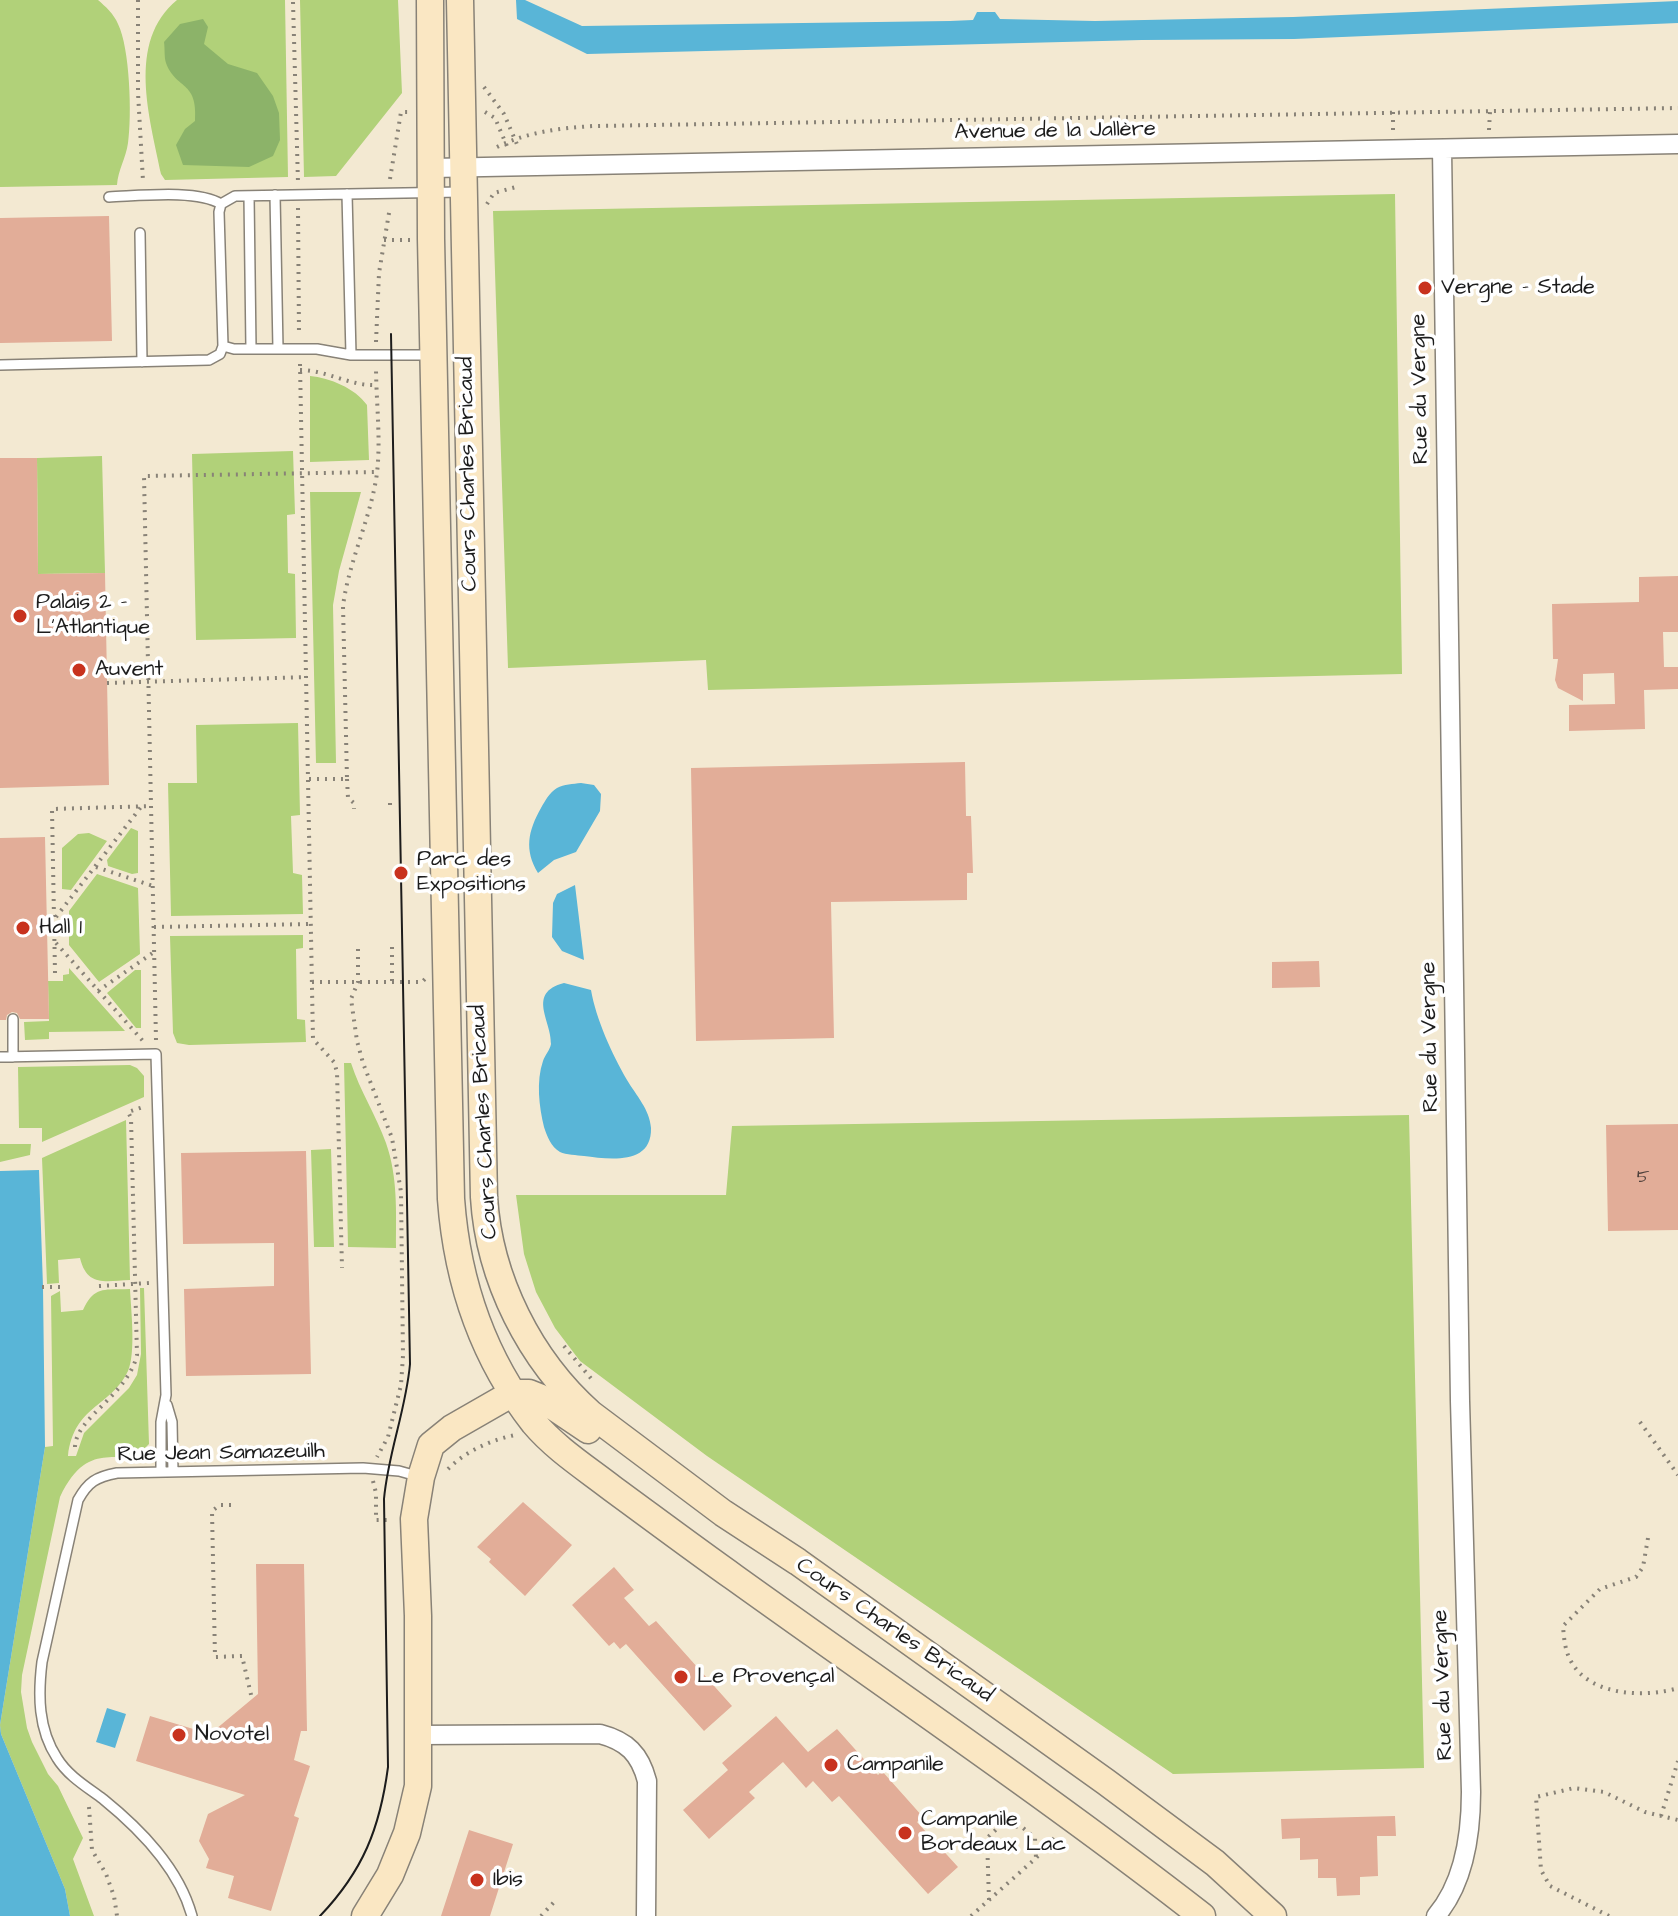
<!DOCTYPE html>
<meta charset="utf-8">
<style>
body{margin:0}
canvas{display:block;background:#f3e9d2}
</style>
<canvas width="1678" height="1916"></canvas>
<script>
const ctx = document.querySelector('canvas').getContext('2d');
ctx.lineJoin = 'round';
function fillPath(path, color) { ctx.fillStyle = color; ctx.fill(path, 'evenodd'); }
function stroke(path, color, width, dash) { ctx.strokeStyle = color; ctx.lineWidth = width; ctx.lineCap = dash ? 'butt' : 'round'; ctx.setLineDash(dash || []); ctx.stroke(path); }
function drawText(font, color, halo, rows, align = 'center') {
  ctx.font = font + ' "Architects Daughter",sans-serif'; ctx.lineWidth = 7; ctx.setLineDash([]); ctx.textBaseline = 'middle'; ctx.strokeStyle = halo; ctx.fillStyle = color; for (const [text, x, y, turn = 0] of rows) {
    ctx.save(); ctx.translate(x, y); ctx.rotate((+turn || 0) * Math.PI / 180); ctx.textAlign = isNaN(turn) ? turn : align; if (halo) ctx.strokeText(text, 0, 0); ctx.fillText(text, 0, 0); ctx.restore();
  }
}
fillPath(new Path2D(`
 M0 0H98C105 6 114 14 118 24 130 48 132 116 128 143 126 158 118 170 117 185L0 187Z
 M177 0H285L288 177 165 180 161 174C150 118 126 42 177 0Z
 M300 0H398L402 93 336 176 304 177Z
 M1395 194 1402 674 708 690 706 660 508 668 493 211Z
 M310 376C330 378 355 388 367 405L369 460 310 462Z
 M293 451 295 514 287 515 288 573 295 574 296 638 196 640 192 454Z
 M102 456 105 573 38 574 37 458Z
 M310 492H361L339 571 333 605 336 763H316Z
 M298 723 300 815 291 816 293 873 302 875 303 914 171 916 168 783H197L196 725Z
 M131 828 138 831V873L132 874 108 866 107 860Z
 M89 833 107 841 71 890 62 889V848L78 834Z
 M97 874 138 888 140 954 99 982 69 945V911Z
 M303 935V948L296 949 297 1019 305 1020 306 1042 189 1045 177 1043 173 1033 170 936Z
 M69 968 125 1031 49 1032V1039L25 1040 24 1022 49 1021 48 981H63V975L69 974Z
 M135 970H141V1028H136L107 993Z
 M344 1063H351C360 1091 376 1115 386 1143 398 1177 396 1212 396 1248L348 1247Z
 M130 1065 137 1068 144 1076V1097L42 1142V1128H19L18 1067Z
 M1409 1115 1424 1768 1173 1774 707 1456 580 1361 555 1328 536 1292 524 1254 516 1195H726L732 1126Z
 M126 1120 130 1280C105 1281 87 1287 80 1258L58 1260 59 1283 47 1284 42 1158Z
 M0 1144H31L30 1155 0 1162Z
 M331 1149 334 1247H314L311 1150Z
 M140 1288H144L149 1444C123 1474 91 1432 60 1497L22 1675 21 1692 27 1728 32 1742 48 1774 58 1786 83 1838 73 1859 94 1916H70L65 1889 1 1734 0 1725 45 1447 53 1446 51 1296 60 1291 61 1312 83 1310C94 1285 106 1290 130 1289 131 1310 136 1352 128 1371 110 1408 74 1405 68 1456H76L84 1433 129 1388 137 1375 141 1354Z`), '#b1d179');
fillPath(new Path2D(`
 M203 19 208 27 204 44 228 64 257 73 273 96 279 113 280 140 273 156 249 167 183 165 176 145 185 129 195 121C198 80 176 90 166 63 164 57 165 48 164 42L180 24Z`), '#8cb369');
fillPath(new Path2D(`
 M516 0H525L582 26 950 21 973 20 977 12H995L1000 19 1095 21 1293 17 1678 1V23L1294 39 1142 40 587 54 517 19Z
 M581 783 594 785 601 794 600 811 576 852 554 860 538 873C524 850 528 831 541 808 545 801 549 793 557 788 564 784 573 784 581 783Z
 M575 885 584 960 562 951 552 937 553 903 557 894Z
 M564 983 591 990C596 1019 612 1054 627 1080 636 1095 650 1110 651 1128 652 1166 608 1159 584 1156 577 1155 566 1155 560 1152 551 1147 547 1136 544 1127 539 1107 536 1081 543 1061 545 1055 550 1050 551 1044 552 1021 526 993 564 983Z
 M39 1170 43 1287 45 1447 0 1725 1 1734 65 1889 70 1916H0V1171Z
 M107 1708 126 1714 115 1748 96 1742Z`), '#59b5d7');
fillPath(new Path2D(`
 M109 216 112 341 0 343V218Z
 M0 458H37L38 574 105 573 109 785 0 788Z
 M1678 576V632H1663L1664 667H1678V689L1644 690 1645 729 1569 731V705L1615 704 1614 673 1583 674V701L1558 688 1555 680 1558 659H1553L1552 604 1639 602V577Z
 M965 762 966 816H971L973 873H967V900L831 902 834 1038 696 1041 691 768Z
 M45 837 49 1019H20L17 1013 12 1012 7 1015 6 1020H0V838Z
 M1319 961 1320 987 1272 988V962Z
 M1678 1124V1230L1608 1231 1606 1125Z
 M306 1151 311 1374 186 1376 184 1289 274 1286V1243L183 1244 181 1153Z
 M523 1502 572 1545 525 1596 489 1562 491 1559 477 1547Z
 M256 1564H304L307 1731H301L294 1760 310 1766 294 1816 299 1818 271 1911 228 1898 234 1876 206 1868 209 1859 199 1841 208 1814 245 1795 136 1761 150 1716 210 1734 258 1694Z
 M614 1567 634 1590 624 1598 649 1626 656 1621 732 1706 704 1731 626 1644 620 1649 614 1642 609 1646 572 1605Z
 M776 1716 808 1752 837 1729 878 1775 882 1771 923 1817 917 1822 958 1867 928 1894 839 1796 832 1802 813 1781 806 1788 783 1762 749 1792 755 1798 709 1839 683 1810 728 1770 722 1763Z
 M1395 1816 1396 1836H1377L1378 1876 1360 1877V1895L1337 1896 1336 1878H1318V1859L1300 1860V1838L1282 1839 1281 1819Z
 M469 1830 513 1844 490 1916H441Z`), '#e2ad98');
const lane = new Path2D(`
 M347 194 351 355
 M275 195 278 349
 M249 196 251 349
 M109 197C138 196 197 189 221 204
 M140 233 142 362
 M432 355H351L317 349H234L223 346 219 212 221 204 235 196 461 192
 M0 365 209 360 220 354 223 346
 M13 1019V1057
 M0 1057 156 1054 166 1395 161 1422V1472
 M167 1405 172 1422 173 1472
 M192 1916C179 1868 140 1829 103 1799 87 1787 68 1776 57 1758 38 1729 38 1695 42 1662L78 1500C88 1482 96 1477 117 1473L363 1468 399 1471 417 1476`);
const street = new Path2D(`
 M432 168 1678 144
 M418 1735 600 1734C627 1741 640 1754 647 1781L646 1916
 M1436 1916C1464 1883 1471 1834 1471 1792L1460 1401 1442 149`);
const secondary = new Path2D(`
 M430 0 431 239 451 1199C457 1280 483 1358 534 1423 556 1449 586 1468 613 1489 654 1519 694 1549 735 1578 891 1690 1050 1798 1202 1916
 M460 0 484 1197C489 1279 530 1360 591 1414L723 1513 798 1562 1106 1782 1215 1863 1273 1916
 M365 1916 390 1875 407 1833 418 1786V1616L414 1519 421 1477 431 1445 452 1428 513 1393H529L539 1397 588 1430`);
stroke(lane, '#888277', 12);
stroke(street, '#888277', 21);
stroke(secondary, '#888277', 29);
stroke(new Path2D(`
 M138 0V93L143 181
 M293 2 298 183
 M484 87 504 114 519 149
 M485 112 495 118 509 151
 M1393 112V133
 M1489 130 1490 112
 M497 147C527 132 560 128 594 126L1678 108
 M390 179 401 112H409
 M487 204 494 193 516 187
 M298 208 299 335
 M384 240H411
 M376 342 379 273 390 207
 M300 364 313 1039 334 1062 337 1072 342 1268
 M300 370C327 370 349 386 376 385
 M107 683 307 677
 M309 779H347L343 606C349 560 371 518 377 473 381 438 376 401 376 366
 M347 779 348 798 354 803V809
 M390 803V809
 M96 867 153 886
 M56 917 141 807
 M154 927 311 924
 M56 943 143 1041
 M392 947V982
 M358 949V982L351 999 357 1041 363 1063 392 1138 401 1192 403 1356 401 1385 388 1437 377 1457
 M55 973 52 809 151 806
 M312 982H422L425 979
 M98 991 154 952
 M156 1040 144 476 377 472
 M99 1286 149 1283
 M42 1287H60
 M564 1346 594 1382
 M1640 1422 1678 1475
 M75 1447C76 1417 127 1396 137 1355L131 1118 128 1112 143 1107
 M448 1469C466 1451 491 1440 515 1435L516 1433
 M373 1481 376 1493V1520H392
 M231 1505H220L212 1511 215 1657 242 1656 252 1699
 M1648 1538 1643 1567 1636 1577 1600 1589 1563 1626C1564 1639 1565 1652 1572 1663 1591 1696 1646 1698 1678 1688
 M89 1807 92 1850 106 1874 114 1896 117 1916
 M1661 1816 1678 1761
 M989 1900 987 1838 1001 1825 1022 1827 1035 1838 1036 1858
 M541 1916 554 1902
 M971 1916 1036 1858 1058 1834
 M1609 1916 1550 1886 1541 1870 1536 1797 1574 1788 1604 1792 1645 1812 1678 1820`), '#888277', 4, [2, 6]);
stroke(lane, '#fff', 9);
stroke(street, '#fff', 18);
stroke(secondary, '#fae7c3', 26);
stroke(new Path2D(`
 M320 1916C363 1871 380 1828 388 1767L384 1499C388 1453 406 1410 410 1364L391 334`), '#1c1c1c', 2);
for (const [x, y, r, color] of [
 [1425,288,8,"#c8321e"],
 [20,616,8,"#c8321e"],
 [79,670,8,"#c8321e"],
 [401,873,8,"#c8321e"],
 [23,928,8,"#c8321e"],
 [681,1677,8,"#c8321e"],
 [179,1735,8,"#c8321e"],
 [831,1765,8,"#c8321e"],
 [905,1833,8,"#c8321e"],
 [477,1880,8,"#c8321e"]
]) { const dot = new Path2D(); dot.arc(x, y, r, 0, 2 * Math.PI); ctx.fillStyle = color; ctx.fill(dot); stroke(dot, '#fff', 3); }
drawText('18px', '#4e403b', null, [
 ["5",1643,1178]
]);
drawText('22px', '#1c1c1c', '#fff', [
 ["Avenue de la Jallère",1055,132,-1],
 ["Rue du Vergne",1421,389,-91],
 ["Cours Charles Bricaud",469,474,-91],
 ["Rue du Vergne",1431,1037,-91],
 ["Cours Charles Bricaud",485,1122,-93],
 ["Rue Jean Samazeuilh",221,1454,-1],
 ["Cours Charles Bricaud",894,1631,35],
 ["Rue du Vergne",1444,1685,-92]
]);
drawText('22px', '#1c1c1c', '#fff', [
 ["Vergne - Stade",1441,288],
 ["Palais 2 -",36,603],
 ["L'Atlantique",36,628],
 ["Auvent",95,670],
 ["Parc des",417,860],
 ["Expositions",417,885],
 ["Hall 1",39,928],
 ["Le Provençal",697,1677],
 ["Novotel",195,1735],
 ["Campanile",847,1765],
 ["Campanile",921,1820],
 ["Bordeaux Lac",921,1845],
 ["Ibis",493,1880]
], 'left');
</script>
